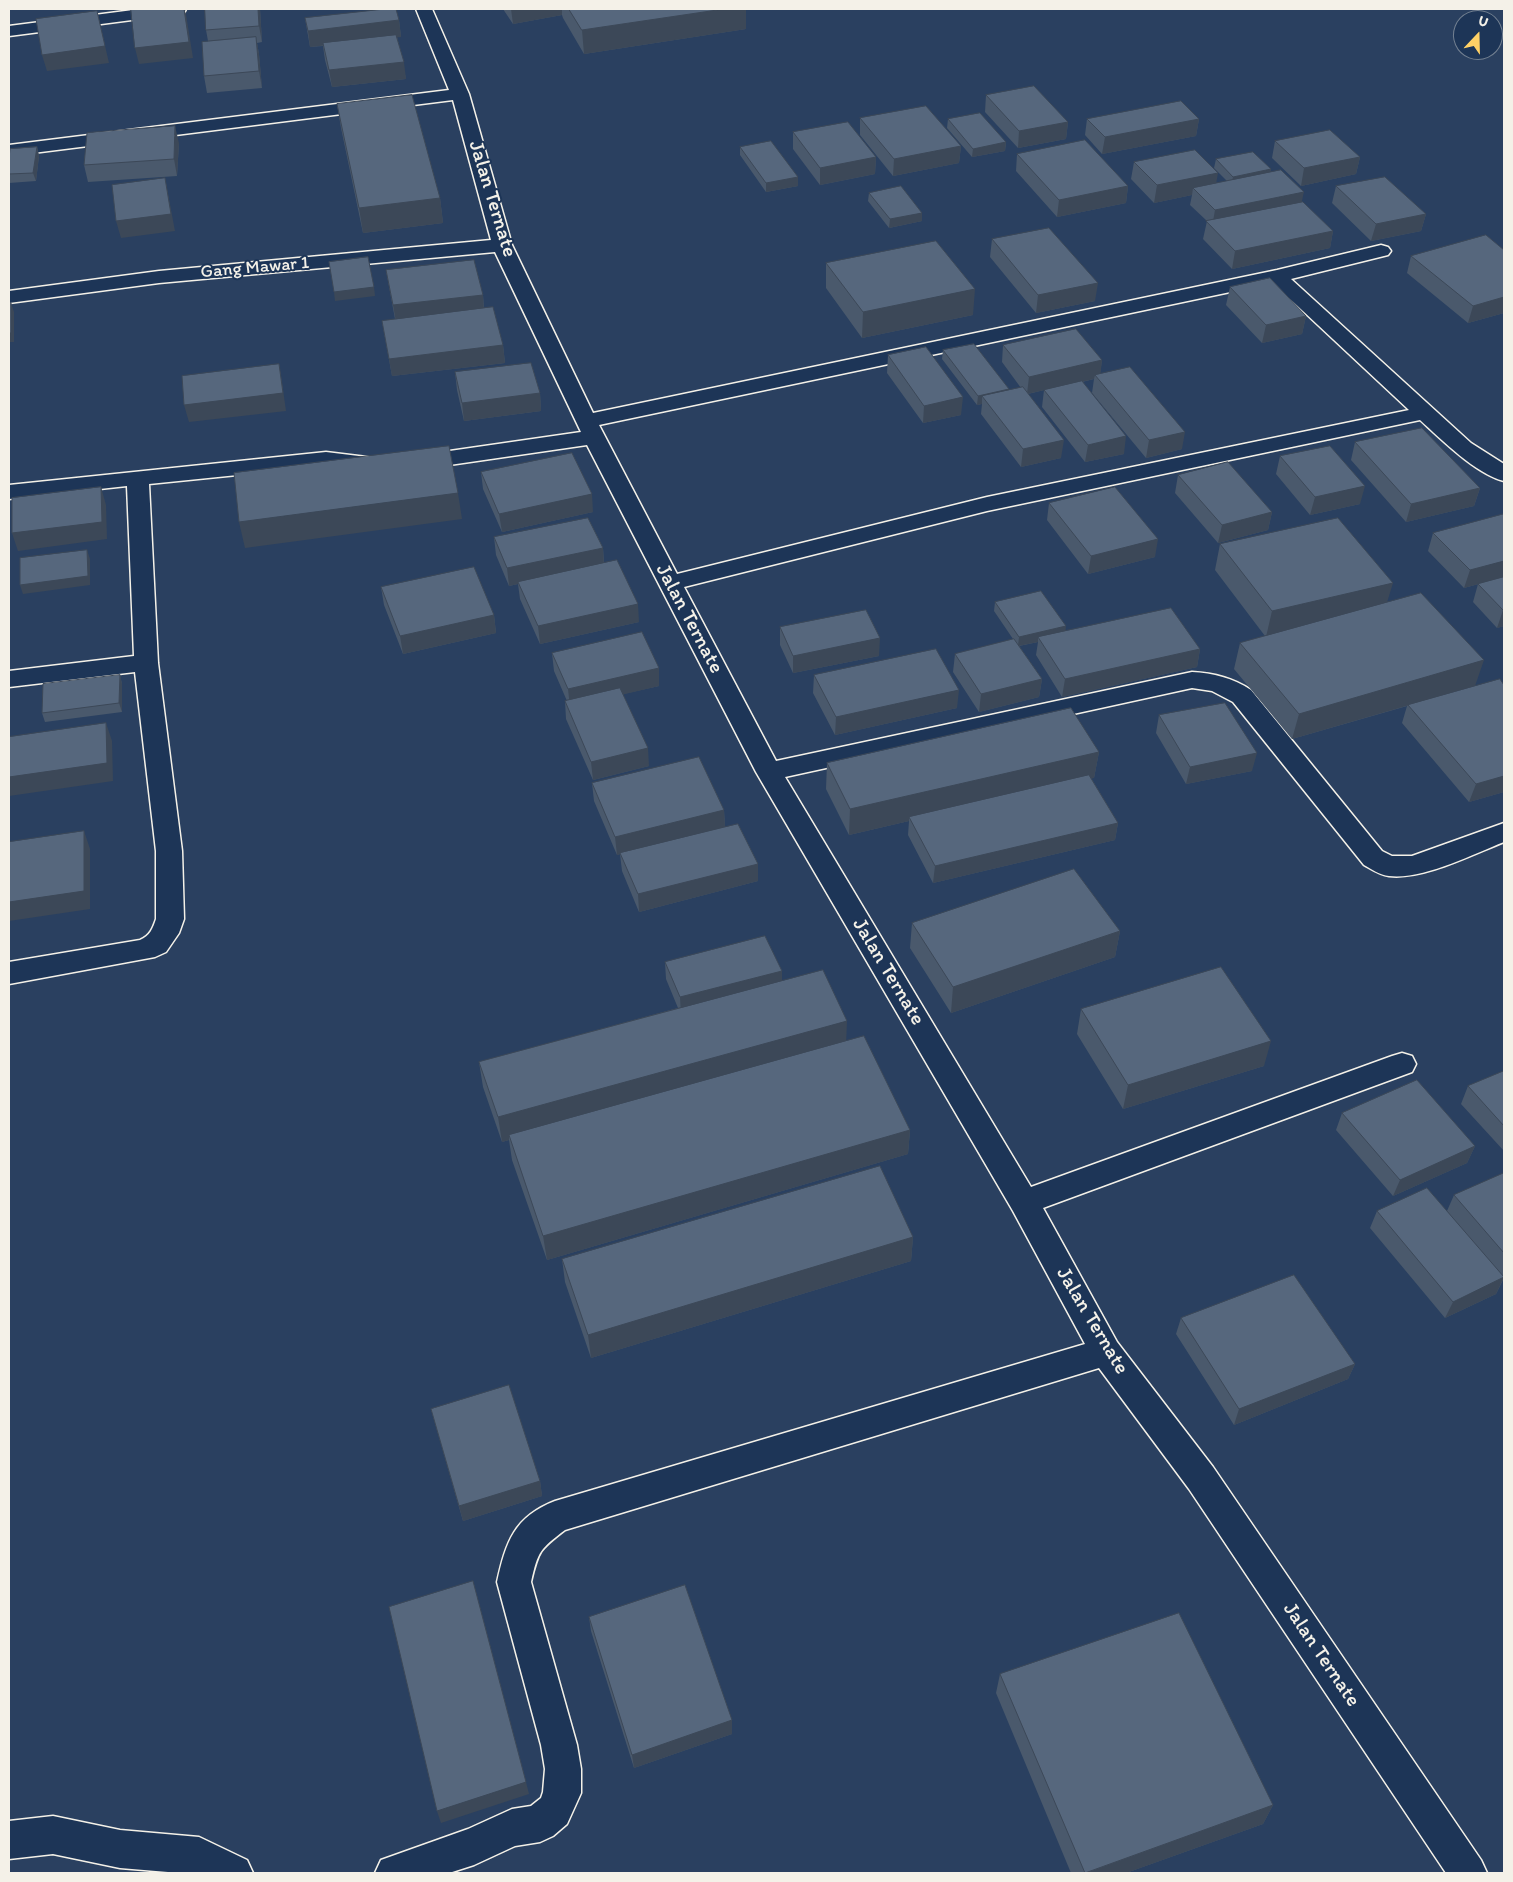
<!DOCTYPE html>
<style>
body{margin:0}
#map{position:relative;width:1513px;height:1882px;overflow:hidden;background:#2a4060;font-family:Itim,sans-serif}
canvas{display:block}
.frame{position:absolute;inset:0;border:10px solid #f4f1e8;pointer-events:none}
.north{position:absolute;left:1453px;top:10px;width:50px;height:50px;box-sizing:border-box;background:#1d3557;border:1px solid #738091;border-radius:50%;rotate:21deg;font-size:14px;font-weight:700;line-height:20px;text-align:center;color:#f4f1e8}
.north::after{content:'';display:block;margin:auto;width:18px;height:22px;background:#ffd166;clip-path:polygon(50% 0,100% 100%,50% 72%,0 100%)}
</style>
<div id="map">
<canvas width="1513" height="1882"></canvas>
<div class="frame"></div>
<div class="north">U</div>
</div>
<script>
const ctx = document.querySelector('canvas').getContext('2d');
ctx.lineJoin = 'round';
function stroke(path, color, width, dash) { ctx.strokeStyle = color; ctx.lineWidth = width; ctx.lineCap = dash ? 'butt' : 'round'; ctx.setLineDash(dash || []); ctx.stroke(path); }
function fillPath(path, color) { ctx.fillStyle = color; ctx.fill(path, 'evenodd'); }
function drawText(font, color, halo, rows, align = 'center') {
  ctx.font = font + ' Itim,sans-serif'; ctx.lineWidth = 4; ctx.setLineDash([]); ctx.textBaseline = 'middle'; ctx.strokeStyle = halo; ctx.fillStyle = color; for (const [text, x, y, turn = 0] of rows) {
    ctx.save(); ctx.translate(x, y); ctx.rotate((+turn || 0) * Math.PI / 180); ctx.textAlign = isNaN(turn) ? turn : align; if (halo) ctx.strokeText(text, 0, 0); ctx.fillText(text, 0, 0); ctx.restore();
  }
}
const minor = new Path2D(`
 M141 9H186L184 13 178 14 9 36V26Z
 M416 9H432L469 94 512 245 593 413 1277 270 1381 245 1388 247 1391 251 1388 255 1291 279 1471 443 1504 464V481C1476 474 1442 440 1420 420L987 511 684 587 776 761 1192 672C1213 673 1233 678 1251 690L1382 851 1392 856H1412L1504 823V842C1471 855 1423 880 1389 876 1380 875 1371 869 1364 865L1233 702 1212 691 1192 688 785 777 1031 1187 1392 1056 1402 1053 1412 1056 1416 1064 1412 1072 1043 1208 1117 1342 1213 1467 1481 1860 1487 1873H1446L1189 1489 1099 1368 565 1530C540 1549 538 1551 531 1582L577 1745 581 1769V1793L567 1824 553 1836 540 1842 515 1846 474 1865 449 1873H375L381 1860 468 1829 512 1809 531 1806 541 1798 543 1792 545 1769 541 1745 497 1582C506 1542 514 1517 555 1501L1085 1344 1013 1211 756 772 587 445 415 470 407 468 404 463 407 458 415 456 581 432 495 252 159 283 9 303V291L159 271 491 240 453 100 9 156V145L449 90ZM1273 283 1409 410 987 497 677 574 599 425Z
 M326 452 375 458 383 460 386 465 383 470 375 472 326 466 149 484 158 663 182 851 184 919 179 933 166 952 155 957 9 984V962L140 940C150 936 153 928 156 919V851L135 672 9 687V671L134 656 127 486 9 499V485Z
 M53 1816 120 1830 199 1837 247 1860 253 1873H180L120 1868 53 1854 9 1859V1821Z`);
stroke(minor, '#f4f1e8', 3);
fillPath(minor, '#1d3557');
fillPath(new Path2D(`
 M205 9H260L262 42 257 43 259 54 262 88 207 93 204 76 208 41 206 30Z
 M503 9H746V29L584 54 563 18 562 15 513 24Z
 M305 18 399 20 401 37H397L406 79 332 87 325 60 323 46 310 47Z
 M986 95 1068 122 1066 139 1018 148 985 112Z
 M337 104 440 198 443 223 363 233 341 128Z
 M860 118 961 146 959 163 893 176 860 135Z
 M948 119 1006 142 1005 151 972 157 947 128Z
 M1087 119H1199L1196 136 1102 154 1085 135Z
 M793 132 876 157 875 174 820 185 793 149Z
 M1275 141 1360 157 1356 174 1301 186 1272 158Z
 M179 143 177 176 88 182 84 165Z
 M37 147 39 156 36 181 9 183V158Z
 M740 147 798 177V186L766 192 740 155Z
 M1017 154 1128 186 1126 203 1057 217 1016 171Z
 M1216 159 1271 169 1270 172 1333 231 1330 248 1232 269 1203 239 1207 221 1190 205 1192 195 1154 203 1131 179 1134 162 1217 183 1227 181 1214 168Z
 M1336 186 1426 214 1421 231 1371 241 1332 203Z
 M869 193 922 221 889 228 868 201Z
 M992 239 1095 301 1036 313 990 257Z
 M1504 250V313L1468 323 1407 273 1411 256Z
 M826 263 973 315 862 338 826 288Z
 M386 270 483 295 484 308 503 345 505 363 392 376 382 321 395 319Z
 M1230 287 1306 316 1302 334 1262 343 1226 305Z
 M1003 345 1102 360 1100 374 1182 449 1146 458 1092 393 1094 379 1082 382 1124 454 1085 462 1042 407 1044 390 1028 394 1061 458 1021 467 981 414 982 404 977 405 942 359 943 350 1008 391 1021 388 1002 362Z
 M888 355 961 415 923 423 887 373Z
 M455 372 540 393 541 411 464 421 457 390Z
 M1355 442 1480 488 1474 506 1406 522 1351 460Z
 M1280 456 1360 504 1310 515 1276 474Z
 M481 472 593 512 502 532 483 489Z
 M1178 475 1272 512 1268 530 1218 543 1175 493Z
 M1049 503 1155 557 1088 574 1047 520Z
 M1433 533 1504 577 1464 588 1428 551Z
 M494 537 603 548 604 563 639 622 540 644 520 599 518 584 509 586 496 555Z
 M1220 544 1387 602 1475 686 1440 696 1504 792 1469 802 1402 723 1407 706 1292 739 1234 669 1240 643 1265 636 1215 570Z
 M1504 577V626L1497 628 1473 602 1478 584Z
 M381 587 494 615 496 633 403 654 384 605Z
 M995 602 1065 631 1200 649 1197 667 1062 697 1036 655 1038 642 1019 646 1042 679 1039 697 979 712 953 672 955 654 1013 639 994 611Z
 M780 627 879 656 793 673 780 645Z
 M552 653 659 668V686L623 694 649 766 593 780 566 719 565 701H567L554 671Z
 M120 675 122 684V712L45 722 42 713Z
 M814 675 957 708 835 735 813 693Z
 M1159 715 1252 771 1186 784 1156 733Z
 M1099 752 1094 778H1091L1118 823 1115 840 933 883 908 835 909 821 849 835 826 789 827 763Z
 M592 783 724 810 725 827 758 864V881L639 912 622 871 620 854 617 855 594 801Z
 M912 923 1120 931 1115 957 951 1013 910 948Z
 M665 962 782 971V980L846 1041 910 1130 908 1154 547 1260 512 1160 509 1140 502 1142 483 1087 479 1062 678 1008 666 979Z
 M1081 1009 1264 1066 1123 1109 1077 1034Z
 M1504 1071V1151L1461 1104 1468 1086Z
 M1342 1113 1475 1146 1467 1163 1393 1196 1336 1130Z
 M1504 1173V1278L1496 1294 1445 1318 1370 1228 1377 1211H1447L1454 1195Z
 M913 1237 911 1261 591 1358 565 1282 562 1259Z
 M1181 1318 1355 1364 1348 1379 1234 1425 1176 1334Z
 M431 1409 540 1481 542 1496 463 1521Z
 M589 1617 732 1720V1734L634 1768 591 1631Z
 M1000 1674 1273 1805 1263 1824 1126 1873H1071L996 1693Z`), '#4a596c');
fillPath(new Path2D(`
 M184 9 186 14 193 58 139 64 135 48Z
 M258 9H260L262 42 259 26Z
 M511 9H562V15L513 24Z
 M724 9H746V29L584 54 582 30Z
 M97 11 109 63 47 71 42 55Z
 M399 20 401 37 310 47 308 31Z
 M256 37 259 54 262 88 259 71Z
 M404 62 406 79 332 87 329 70Z
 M1199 119 1196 136 1102 154 1105 137Z
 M1068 122 1066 139 1018 148 1019 131Z
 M175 126 179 143 177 176 174 159Z
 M1006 142 1005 151 972 157 973 149Z
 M961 146 959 163 893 176 894 159Z
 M37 147 39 156 36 181 33 173Z
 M876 157 875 174 820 185V168Z
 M1360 157 1356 174 1301 186 1304 168Z
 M1271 169 1269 178 1231 185 1233 177Z
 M1218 173 1215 190 1193 188 1192 195 1154 203 1157 185Z
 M798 177V186L766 192V183Z
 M165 178 175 231 121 238 116 221Z
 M1128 186 1126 203 1057 217 1059 200Z
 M1304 192 1300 209 1212 227 1215 210Z
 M440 198 443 223 363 233 359 208Z
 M922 213V221L889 228 890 219Z
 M1426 214 1421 231 1371 241 1376 224Z
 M1333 231 1330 248 1232 269 1235 251Z
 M1098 283 1095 301 1036 313 1038 295Z
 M374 287 375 296 335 301 334 292Z
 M975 289 973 315 862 338 863 312Z
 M483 295 484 312 396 322 393 305Z
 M1504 297V313L1468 323 1473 306Z
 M11 303 14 312V342H9Z
 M1306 316 1302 334 1262 343 1266 325Z
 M503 345 505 363 392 376 389 359Z
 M1102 360 1100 378 1095 375 1094 379 1027 394 1029 377Z
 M279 364 282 382 286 411 189 422 184 405Z
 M1009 389 1008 398 982 396V404L977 405 978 396Z
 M540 393 541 411 464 421 462 403Z
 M963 397 961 415 923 423 924 406Z
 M1185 432 1182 449 1146 458 1149 440Z
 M1126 436 1124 454 1085 462 1088 445Z
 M1064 440 1061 458 1021 467 1023 449Z
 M1365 486 1360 504 1310 515 1315 497Z
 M101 487 106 505 107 539 18 551 12 533Z
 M1480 488 1474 506 1406 522 1411 504Z
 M458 493 462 519 245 548 239 522Z
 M592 494 593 512 502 532 499 514Z
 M1272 512 1268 530 1218 543 1222 525Z
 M1158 539 1155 557 1088 574 1091 556Z
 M603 548 604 566 518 582V584L509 586 507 568Z
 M87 550 90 559V585L23 594 20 585Z
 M1504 561V577L1464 588 1470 570Z
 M1393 583 1385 609 1266 637 1272 611Z
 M638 604 639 622 540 644 538 626Z
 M1503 610H1504V626L1497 628Z
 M494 615 496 633 403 654 400 636Z
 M1066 626 1065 636 1038 637V642L1018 646 1019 637Z
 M880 638 879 656 793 673V656Z
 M1200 649 1197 667 1062 697 1065 679Z
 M1484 660 1475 686 1292 739 1299 714Z
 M659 668V686L570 707 568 689Z
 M120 675 122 684V712L119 703Z
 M1042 679 1039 697 979 712 981 694Z
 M959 690 957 708 835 735 836 717Z
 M106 723 112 741 113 781 9 796V777Z
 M648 748 649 766 593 780 591 762Z
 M1099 752 1094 778 911 821 909 817V821L849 835 850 809Z
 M1257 753 1252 771 1186 784 1190 767Z
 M1504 776V792L1469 802 1476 784Z
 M724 810 725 827 617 855 615 837Z
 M1118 823 1115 840 933 883 935 866Z
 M84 831 90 849V909L9 921V902Z
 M758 864V881L639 912 638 894Z
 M1120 931 1115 957 951 1013 953 987Z
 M782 971V988L681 1015 680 997Z
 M847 1021 846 1046 509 1135V1140L502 1142 498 1117Z
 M1271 1041 1264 1066 1123 1109 1128 1085Z
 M910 1130 908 1154 547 1260 543 1236Z
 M1475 1146 1467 1163 1393 1196 1400 1180Z
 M913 1237 911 1261 591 1358 588 1335Z
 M1504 1277 1496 1294 1445 1318 1453 1302Z
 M1355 1364 1348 1379 1234 1425 1239 1409Z
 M540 1481 542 1496 463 1521 459 1506Z
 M732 1720V1734L634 1768 632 1755Z
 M526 1782 529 1794 441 1823 437 1811Z
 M1273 1805 1263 1824 1126 1873H1086Z`), '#3c4858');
const building = new Path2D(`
 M131 9H184L189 42 135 48Z
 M205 9H258L259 26 206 30Z
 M385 9H396L399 20 308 31 305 18Z
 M569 9H724L582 30Z
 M97 11 105 46 42 55 36 19Z
 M396 35 404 62 329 70 323 43Z
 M256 37 259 71 204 76 202 42Z
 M1034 86 1068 122 1019 131 986 95Z
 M412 95 440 198 359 208 337 104Z
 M1181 101 1199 119 1105 137 1087 119Z
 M926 106 961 146 894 159 860 118Z
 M980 113 1006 142 973 149 948 119Z
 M848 122 876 157 820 168 793 132Z
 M175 126 174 159 84 165 87 133Z
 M1330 130 1360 157 1304 168 1275 141Z
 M1085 140 1128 186 1059 200 1017 154Z
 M771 141 798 177 766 183 740 147Z
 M37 147 33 173 9 174V158L10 149Z
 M1195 150 1218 173 1157 185 1134 162Z
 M1253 152 1271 169 1233 177 1216 159Z
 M1281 170 1304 192 1215 210 1193 188Z
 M1385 177 1426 214 1376 224 1336 186Z
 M165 178 171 214 116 221 112 185Z
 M901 186 922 213 890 219 869 193Z
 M1303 202 1333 231 1235 251 1206 221Z
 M1049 228 1098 283 1038 295 992 239Z
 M1486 235 1504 250V297L1473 306 1411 256Z
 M936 241 975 289 863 312 826 263Z
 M368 257 374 287 334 292 329 262Z
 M474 260 483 295 393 305 386 270Z
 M1270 278 1306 316 1266 325 1230 287Z
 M11 303V333H9V304Z
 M493 307 503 345 389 359 382 321Z
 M1076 329 1102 360 1029 377 1003 345Z
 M974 344 1009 389 978 396 943 350Z
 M926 347 963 397 924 406 888 355Z
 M531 363 540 393 462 403 455 372Z
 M279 364 283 393 184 405 182 376Z
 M1130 367 1185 432 1149 440 1095 375Z
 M1082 381 1126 436 1088 445 1044 390Z
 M1023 387 1064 440 1023 449 982 396Z
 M1422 428 1480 488 1411 504 1355 442Z
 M449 446 458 493 239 522 234 473Z
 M1330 446 1365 486 1315 497 1280 456Z
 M572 453 592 494 499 514 481 472Z
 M1228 462 1272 512 1222 525 1178 475Z
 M101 487 102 522 12 533V498Z
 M1115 487 1158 539 1091 556 1049 503Z
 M1504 514V561L1470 570 1433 533Z
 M588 518 603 548 507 568 494 537Z
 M1338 518 1393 583 1272 611 1220 544Z
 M87 550 88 576 20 585V558Z
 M617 560 638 604 538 626 518 582Z
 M474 567 494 615 400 636 381 587Z
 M1504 577V610H1503L1478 584Z
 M1041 591 1066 626 1019 637 995 602Z
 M1421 593 1484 660 1299 714 1240 643Z
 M1171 608 1200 649 1065 679 1038 637Z
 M866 610 880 638 793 656 780 627Z
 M642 632 659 668 568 689 552 653Z
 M1014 639 1042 679 981 694 955 654Z
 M936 649 959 690 836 717 814 675Z
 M120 675 119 703 42 713 43 684Z
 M1500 679 1504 685V776L1476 784 1408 705Z
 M620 688 648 748 591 762 565 701Z
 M1225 703 1257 753 1190 767 1159 715Z
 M1071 708 1099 752 850 809 827 763Z
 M106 723 107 763 9 777V737Z
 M699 757 724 810 615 837 592 783Z
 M1089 775 1118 823 935 866 909 817Z
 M738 824 758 864 638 894 620 853Z
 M84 831V891L9 902V842Z
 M1074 869 1120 931 953 987 912 923Z
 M765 936 782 971 680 997 665 962Z
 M1221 967 1271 1041 1128 1085 1081 1009Z
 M823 970 847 1021 498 1117 479 1062Z
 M864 1036 910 1130 543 1236 509 1135Z
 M1504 1071V1126L1468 1086Z
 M1417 1080 1475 1146 1400 1180 1342 1113Z
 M880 1166 913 1237 588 1335 562 1259Z
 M1504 1173V1253L1454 1195Z
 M1427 1188 1504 1277 1453 1302 1377 1211Z
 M1294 1275 1355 1364 1239 1409 1181 1318Z
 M509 1385 540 1481 459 1506 431 1409Z
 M473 1581 526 1782 437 1811 389 1607Z
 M685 1585 732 1720 632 1755 589 1617Z
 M1179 1613 1273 1805 1085 1873 1000 1674Z`);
fillPath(building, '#56677d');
stroke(building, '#3c4858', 1);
drawText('18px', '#f4f1e8', '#1d3557', [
 ["Gang Mawar 1",255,268,-5]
]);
drawText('21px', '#f4f1e8', '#1d3557', [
 ["Jalan Ternate",492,199,73],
 ["Jalan Ternate",689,619,62],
 ["Jalan Ternate",888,972,59],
 ["Jalan Ternate",1092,1321,59],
 ["Jalan Ternate",1321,1655,56]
]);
</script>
